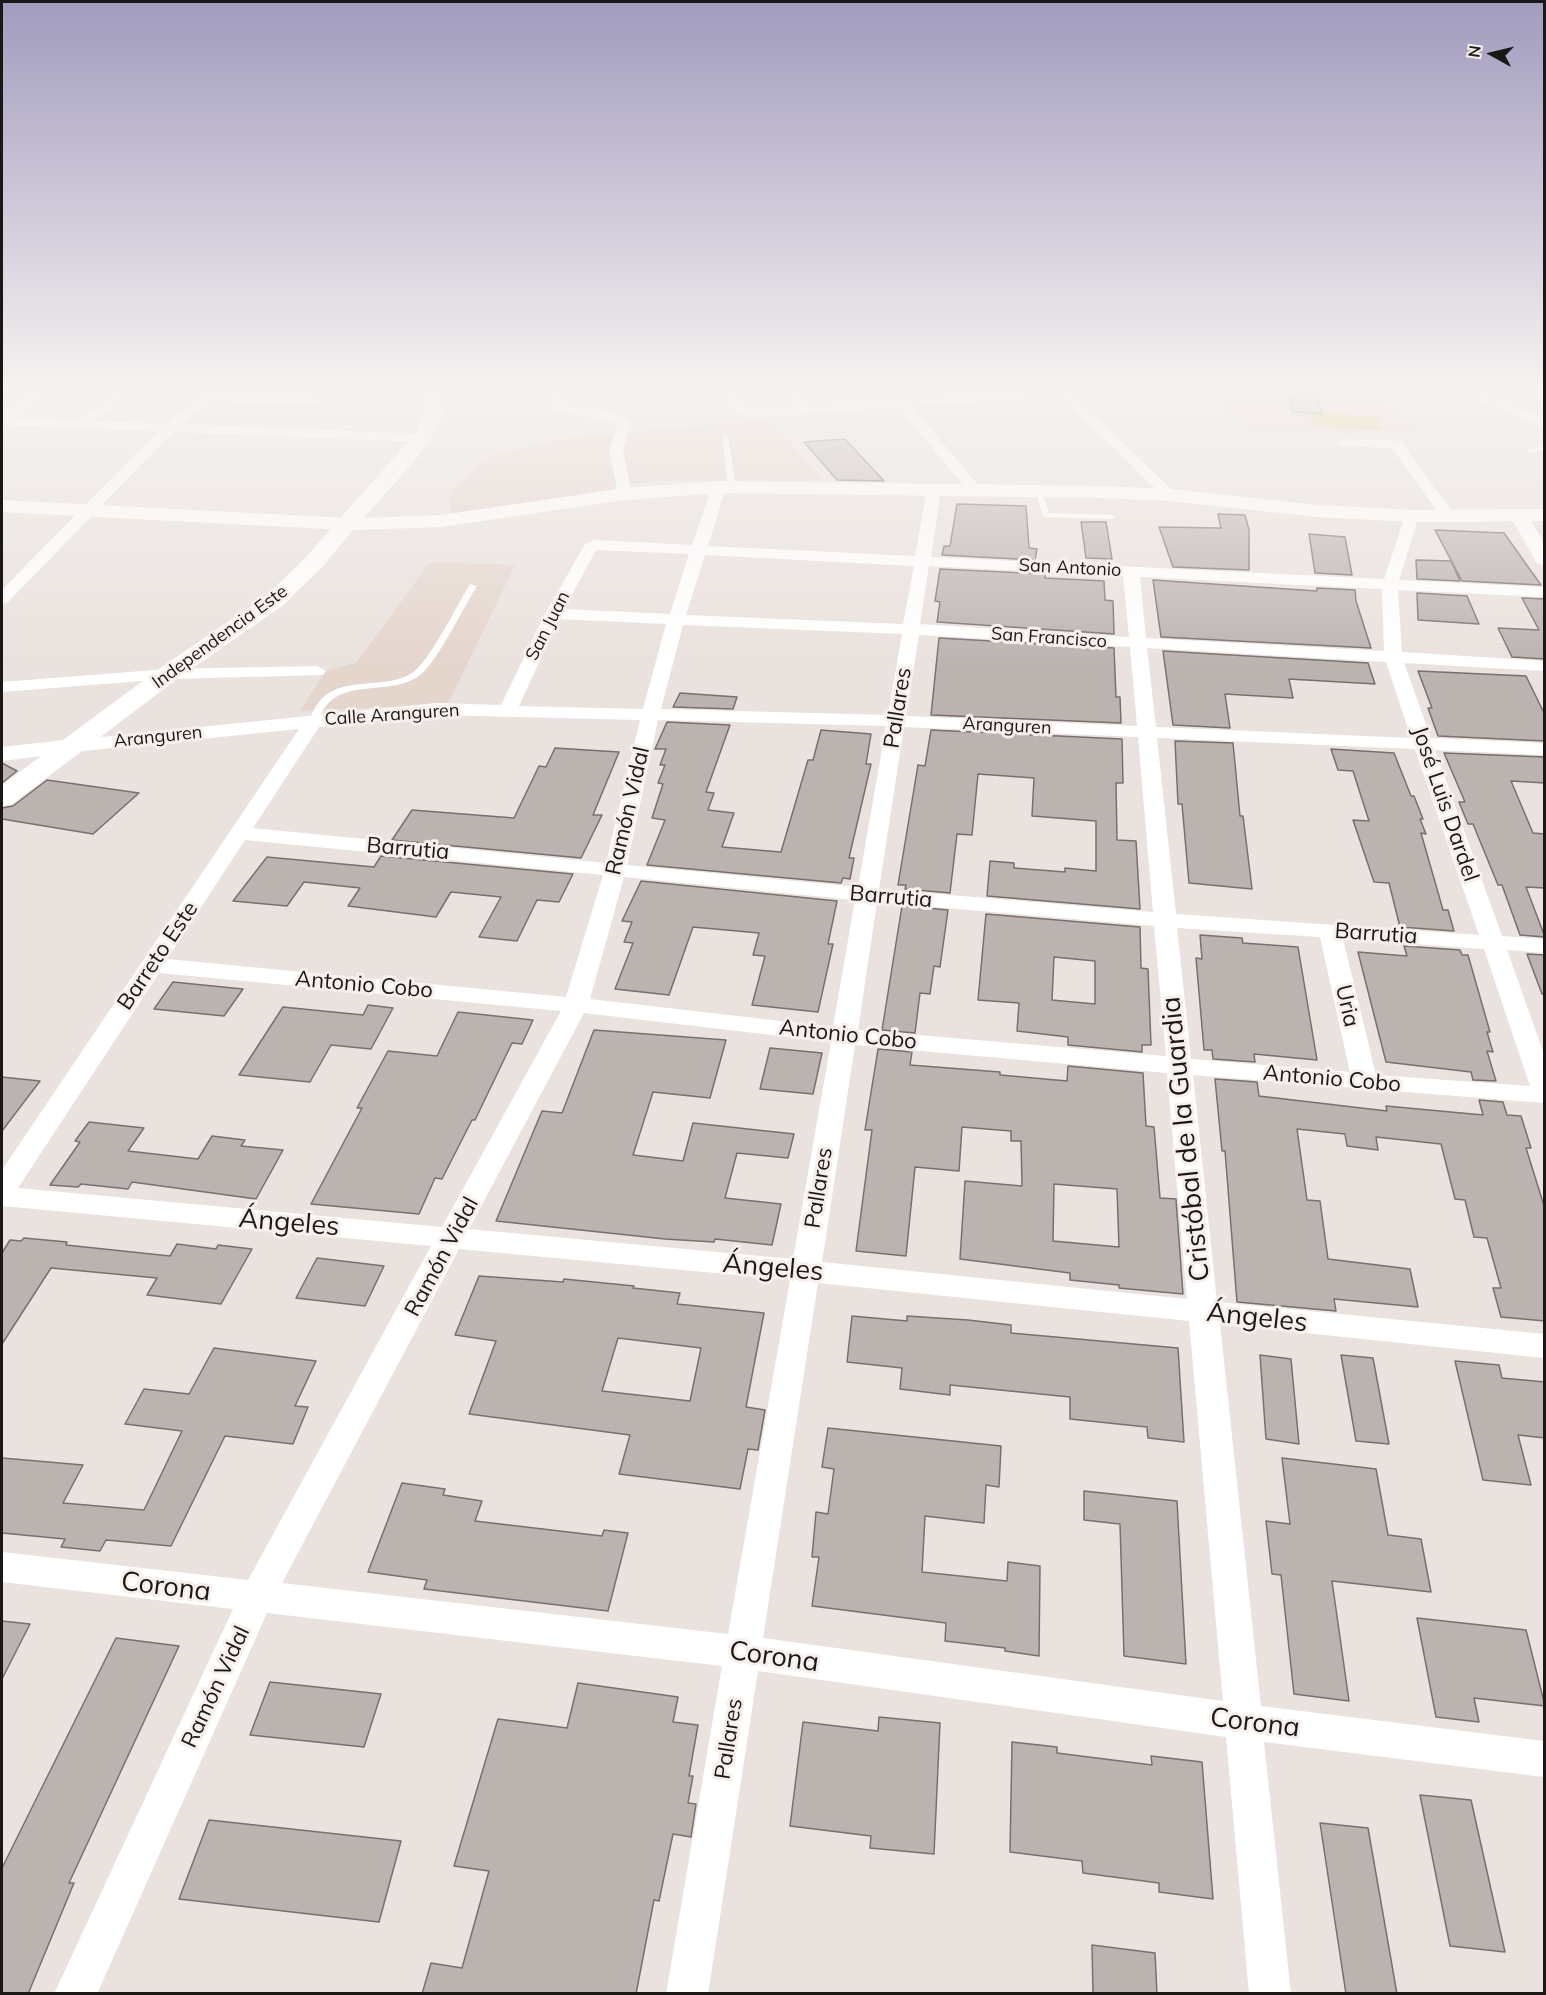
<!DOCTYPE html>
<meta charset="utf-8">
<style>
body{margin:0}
#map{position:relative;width:1546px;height:1995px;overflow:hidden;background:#eae2de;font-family:Mulish,sans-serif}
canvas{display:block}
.frame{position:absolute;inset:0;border:3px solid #1a1816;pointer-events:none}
.north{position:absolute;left:1462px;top:24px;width:60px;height:60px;-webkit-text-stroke:4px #f7efeb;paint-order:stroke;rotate:278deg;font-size:16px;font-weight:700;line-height:24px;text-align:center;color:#1a1816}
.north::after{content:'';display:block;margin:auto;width:21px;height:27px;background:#1a1816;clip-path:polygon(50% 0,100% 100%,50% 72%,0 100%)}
</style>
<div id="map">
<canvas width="1546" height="1995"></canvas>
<div class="frame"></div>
<div class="north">N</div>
</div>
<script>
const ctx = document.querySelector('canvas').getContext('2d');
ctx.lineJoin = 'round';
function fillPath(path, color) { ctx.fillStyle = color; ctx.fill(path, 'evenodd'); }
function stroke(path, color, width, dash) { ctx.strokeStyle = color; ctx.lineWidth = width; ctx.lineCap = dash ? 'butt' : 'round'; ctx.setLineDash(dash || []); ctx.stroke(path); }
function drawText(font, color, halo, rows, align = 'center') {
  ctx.font = font + ' Mulish,sans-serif'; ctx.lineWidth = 6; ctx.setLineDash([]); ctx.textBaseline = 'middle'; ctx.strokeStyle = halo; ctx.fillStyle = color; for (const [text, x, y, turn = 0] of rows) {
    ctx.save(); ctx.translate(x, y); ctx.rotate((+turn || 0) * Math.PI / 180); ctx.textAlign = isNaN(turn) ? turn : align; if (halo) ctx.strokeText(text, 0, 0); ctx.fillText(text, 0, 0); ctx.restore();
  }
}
fillPath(new Path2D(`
 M1197 387H1373L1419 432 1251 430Z
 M769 419 824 480 653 481 451 519V491L491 457 552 440Z
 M430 562 515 565 448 704 300 711 325 671 356 663Z`), '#e4d5cd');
fillPath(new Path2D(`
 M1309 413 1376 416 1381 430 1313 426Z`), '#dfbd60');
const building = new Path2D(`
 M1285 389 1313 390 1323 414 1293 412Z
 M845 439 884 481 837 480 804 442Z
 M957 504 1026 506 1029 548 1037 549 1035 560 942 555 944 546H950Z
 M1218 514 1245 515 1249 530V570L1173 567 1159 527 1221 528Z
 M1081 522H1106L1112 559 1086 558Z
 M1435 530 1504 533 1541 585 1462 581Z
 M1309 534 1345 537 1352 575 1315 573Z
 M1416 560 1451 561 1460 581 1417 579Z
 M940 569 1045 574V578L1104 581 1105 600 1113 601 1114 634 937 622 940 602 935 601Z
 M1153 580 1317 591V588L1355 590 1356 601 1371 648 1161 637Z
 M1417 593 1467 596 1479 624 1418 620Z
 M1522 598 1545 599V659L1512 657 1498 628 1539 630Z
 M939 638 1114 648 1116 697H1120L1121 723 931 715Z
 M1163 651 1368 663 1375 684 1289 679 1293 698 1225 694 1230 728 1173 725Z
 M1418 671 1526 676 1545 715V741L1438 736 1428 708H1432Z
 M680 693 737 697 733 709 673 707Z
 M667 722 730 725 706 792 714 793 708 810 734 813 722 847 781 852 808 760H813L821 730 871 734 866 764H871L849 858H854L850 879 843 878 841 883 647 865 665 820 652 818 663 784 658 783 665 765H660L666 749H655Z
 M931 730 1122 739 1123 783H1116L1117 840 1136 841 1140 909 987 896 990 861 1014 863V868L1065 872V868L1096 871V821L1032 816 1034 778 978 774 972 835 957 834 950 893 905 889 906 885H898L918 765 925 766Z
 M1175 741 1233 743 1240 816H1243L1252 889 1189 883 1182 804H1178Z
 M555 748 619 752 593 815H602L581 858 392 840 412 810 514 818 539 766 546 767Z
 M1331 749 1394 753 1411 796H1414L1423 819H1420L1426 834 1421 833 1443 910H1448L1454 931 1400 927 1389 883 1374 882 1353 820 1369 821 1353 771 1338 770Z
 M1444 753 1545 757V783L1511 781 1533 833 1545 834V888L1526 887 1545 937 1520 935 1502 885H1498L1473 824H1468L1459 802H1465Z
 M2 763 17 771 2 783Z
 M47 780 139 793 93 834 2 819V808L13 806Z
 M381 856 573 874 559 902 537 900 517 941 479 937 501 897 451 892 436 917 348 906 360 888 304 882 287 906 233 901 267 857 374 867Z
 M641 881 837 901 828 944H833L818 1012 752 1005 765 956 753 955 759 933 693 927 669 995 615 989 633 943 624 942 632 922 622 921Z
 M902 906 948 910 940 967 934 966 930 994 920 993 915 1033 882 1030Z
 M986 914 1140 927 1141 968 1148 969 1151 1045H1142V1052L1068 1045V1037L1017 1031 1019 1003 978 1000ZM1054 957 1095 961V1004L1052 1000Z
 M1200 935 1242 938 1243 943 1298 947 1317 1060 1254 1054 1255 1062 1213 1059 1212 1050H1204L1196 958 1202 959Z
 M1404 946 1460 950 1462 955H1468L1490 1032H1487L1493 1052 1487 1051 1496 1081 1473 1080 1471 1072 1386 1062 1358 952 1407 956Z
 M1527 954 1545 955V994H1542Z
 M173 982 243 989 224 1016 154 1009Z
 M368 1005 393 1008 371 1049 331 1045 310 1082 239 1075 283 1007 363 1015Z
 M458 1012 533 1020 522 1044 512 1043 475 1120H472L442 1179 435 1178 419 1214 311 1204 362 1108H357L388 1051 437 1056Z
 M594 1030 726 1040 710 1098 653 1092 633 1155 683 1161 693 1123 794 1134 788 1158 737 1153 725 1198 781 1204 772 1245 715 1239 714 1242 665 1239 496 1221 542 1111 562 1113Z
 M770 1048 822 1053 813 1094 760 1089Z
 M878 1049 912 1052 910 1065 1000 1072V1075L1067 1081 1068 1066 1143 1073 1146 1126 1154 1127 1160 1198 1176 1199 1183 1294 1119 1288V1285L1070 1280V1273L960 1259 965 1181 1022 1186 1021 1141H1011V1131L962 1127 959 1171 915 1167 906 1256 856 1251 872 1130H865ZM1054 1184 1117 1189 1119 1247 1053 1241Z
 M2 1077 40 1081 2 1131Z
 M1215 1079 1257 1082 1259 1096 1387 1111 1386 1106 1483 1115 1479 1100 1503 1102 1507 1115 1521 1116 1531 1148H1526L1545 1209V1321L1501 1317 1493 1288H1501L1487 1238 1474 1237 1465 1200 1455 1199 1441 1144 1376 1137 1378 1150 1347 1146 1345 1134 1297 1129 1307 1200 1320 1201 1328 1259 1410 1269 1418 1307 1334 1299 1336 1311 1237 1302 1225 1151H1222Z
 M89 1122 144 1128 128 1151 198 1159 212 1136 245 1140 241 1146 283 1150 256 1199 132 1182 128 1189 81 1184 78 1187 50 1185 80 1142 75 1141Z
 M24 1238 67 1242 66 1245 170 1256 177 1244 216 1249 218 1245 252 1249 221 1304 147 1295 157 1278 51 1268 2 1344V1253L10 1240 21 1241Z
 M317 1258 384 1266 365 1306 296 1298Z
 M479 1276 563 1282 564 1279 634 1286 633 1288 680 1293 677 1304 764 1313 746 1407 765 1410 758 1450 748 1449 740 1489 619 1474 630 1435 469 1414 496 1341 455 1335ZM618 1338 701 1348 690 1401 602 1391Z
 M852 1316 907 1321V1316L968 1320 1011 1325V1333L1178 1348 1184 1442 1148 1438 1147 1427 1070 1419V1397L950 1385V1395L900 1389 902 1368 847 1362Z
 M214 1348 316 1361 295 1406 308 1407 293 1444 225 1436 171 1546 106 1540 100 1551 61 1547 65 1539 2 1533V1458L83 1465 63 1503 144 1510 182 1431 125 1424 144 1389 189 1394Z
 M1260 1355 1291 1359 1299 1444 1266 1439Z
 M1341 1355 1373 1358 1389 1444 1356 1441Z
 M1455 1361 1499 1365 1502 1378 1545 1382V1438L1518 1435 1531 1485 1483 1480Z
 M828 1428 1001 1446 999 1487 986 1485 984 1523 925 1516 922 1572 1007 1581 1008 1562 1040 1566 1039 1656 1005 1651V1648L945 1641 946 1623 812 1606 819 1557H812L816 1512 828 1514 834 1469 822 1467Z
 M1282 1458 1376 1469 1388 1535 1421 1539 1431 1592 1332 1581 1349 1701 1294 1694 1281 1575 1272 1574 1266 1521 1290 1524Z
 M402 1483 445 1489 443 1495 482 1501 475 1521 602 1536 604 1530 628 1533 608 1611 424 1589 427 1580 368 1572Z
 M1084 1491 1177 1501 1186 1664 1124 1656 1120 1524 1084 1520Z
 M1417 1618 1526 1630 1545 1706 1474 1698 1479 1722 1436 1717Z
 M2 1621 30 1624 2 1679Z
 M116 1638 179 1646 69 1883H74L28 1994H2V1868Z
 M270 1682 381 1694 364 1747 250 1735Z
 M578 1683 678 1697 673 1722 698 1725 689 1776H693L688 1803 696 1804 691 1837 673 1834 659 1901 654 1900 636 1994H422L431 1963 462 1968 489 1871 454 1866 498 1719 567 1728Z
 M879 1717 940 1723 934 1854 870 1848 871 1836 790 1826 803 1722 878 1731Z
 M1012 1742 1057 1747V1753L1152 1765 1151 1756 1202 1762 1213 1899 1159 1892V1883L1083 1873 1082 1861 1010 1852Z
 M1420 1795 1471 1800 1505 1952 1450 1946Z
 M209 1820 401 1841 379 1922 179 1899Z
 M1320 1823 1368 1828 1397 1994H1346Z
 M1092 1945 1155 1953 1157 1994H1093Z`);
fillPath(building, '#bbb3b0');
stroke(building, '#78706e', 1.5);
fillPath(new Path2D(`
 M725 434 728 436 736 487 732 489 728 487 722 436Z
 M1544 446V450L1529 453 1526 451Z
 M1035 489 1042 491 1049 513 1112 515 1116 517 1112 519 1043 517Z
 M470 584 477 586C463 608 438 661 420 675 394 696 346 679 326 706 322 710 320 717 317 722H311L309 720C312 715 314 708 318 703 340 674 384 691 412 673 430 661 457 605 470 584Z`), '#fff');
fillPath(new Path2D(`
 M41 387H55L14 418 79 420 125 387H139L95 421 166 424 213 387H227L221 394 316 396 322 400 316 404 211 401 182 424 422 434 429 438 422 442 173 432 8 602 2 604V590L158 431 2 425V414Z
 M556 387H608L588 394H561L565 405 614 412 631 420 623 450 632 494 630 497H620L618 494 609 450 617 422 555 411 548 395 430 398 424 394 430 390Z
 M721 387H733L743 406H795L790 387H802L808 406 1080 387H1141L1135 391 1073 395 1177 495 1175 498H1165L1060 396 911 406 980 487 982 490 975 494 970 493 898 407 786 415 739 414 733 410Z
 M1449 387H1466L1544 419V427Z
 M1344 439 1401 441 1455 516 1453 519H1443L1392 448 1339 446 1337 443Z
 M719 483 726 487 708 546 915 556 927 489 934 485 941 489 931 557 1384 579 1405 516 1412 512 1419 516 1399 580 1544 587V597L1398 590 1402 652 1544 661V671L1404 663 1431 738 1544 743V755L1435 750 1502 936 1544 939V953L1507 950 1544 1054V1103L1193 1075 1217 1302 1544 1334V1358L1220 1324 1261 1706 1544 1741V1777L1264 1742 1291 1994H1249L1226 1737 758 1671 708 1994H666L722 1666 267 1613 97 1994H54L233 1609 2 1582V1552L248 1580 431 1246 2 1206V1170L299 729 73 752 63 746 73 740 436 703 501 705 545 614 585 544 595 540 692 545 712 487ZM596 550 689 554 670 614 564 609ZM705 555 914 566 903 624 686 615ZM929 566 1123 576 1129 637 920 624ZM1140 577 1382 589 1384 651 1146 638ZM559 619 666 624 643 709 519 706ZM683 625 902 634 888 715 661 709ZM919 635 1130 647 1137 726 906 716ZM1147 648 1386 662 1411 738 1156 727ZM436 715 640 720 606 863 253 828 319 727ZM658 720 886 726 858 887 627 865ZM904 727 1138 737 1153 912 879 889ZM1157 738 1415 749 1479 935 1176 914ZM245 840 603 875 566 997 167 959ZM624 877 855 900 833 1027 590 999ZM877 902 1154 926 1166 1056 858 1030ZM1177 928 1320 937 1350 1072 1191 1059ZM1343 939 1484 949 1530 1086 1376 1075ZM159 973 561 1011 442 1227 18 1188ZM584 1013 831 1042 793 1259 469 1229ZM855 1045 1167 1073 1187 1299 822 1262ZM459 1249 790 1280 728 1634 282 1583ZM818 1283 1189 1321 1223 1701 763 1638Z
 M317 666 326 671 323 675 168 679 2 692V682L168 669Z`), '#fff');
fillPath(new Path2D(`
 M2 500 347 518 356 524 347 530 2 512Z
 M1519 510 1526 512 1544 543V565L1537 563 1510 516Z
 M73 739 82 741 85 746 82 751 2 761V747Z`), '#fff');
fillPath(new Path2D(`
 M415 387H433C439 395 444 403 442 413 438 441 383 495 364 518L441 515 625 488 719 481 1103 486 1170 489 1318 505 1412 510 1544 509V521L1412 522 1318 517 1170 501 1103 498 719 493 625 500 441 527 353 530 323 566 282 606 177 679 12 804 2 806V785L159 669 266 596 307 556 414 435C425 417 428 405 415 387Z`), '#fff');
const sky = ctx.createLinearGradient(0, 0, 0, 666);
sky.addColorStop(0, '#a19bbe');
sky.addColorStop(0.58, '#f6f2f0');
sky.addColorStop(1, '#f6f2f000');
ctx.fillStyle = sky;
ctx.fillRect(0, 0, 1546, 666);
drawText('18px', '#1a1816', '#f7efeb', [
 ["San Antonio",1070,568,3],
 ["San Juan",548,626,-63],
 ["Independencia Este",220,637,-36],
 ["San Francisco",1049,638,4],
 ["Calle Aranguren",392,715,-4],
 ["Aranguren",1007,726,3],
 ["Aranguren",158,737,-6]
]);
drawText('22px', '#1a1816', '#f7efeb', [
 ["Pallares",898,708,-81],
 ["José Luis Dardel",1445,804,71],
 ["Ramón Vidal",628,811,-77],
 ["Barrutia",408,849,5],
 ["Barrutia",891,897,5],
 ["Barrutia",1376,934,4],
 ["Barreto Este",158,956,-56],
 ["Antonio Cobo",364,985,5],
 ["Uria",1347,1006,77],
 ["Antonio Cobo",848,1035,6],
 ["Antonio Cobo",1332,1079,5],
 ["Pallares",819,1188,-81],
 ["Ramón Vidal",442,1257,-62],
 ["Ramón Vidal",216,1687,-65],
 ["Pallares",729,1739,-81]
]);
drawText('27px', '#1a1816', '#f7efeb', [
 ["Cristóbal de la Guardia",1186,1139,-96],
 ["Ángeles",289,1223,5],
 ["Ángeles",773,1268,5],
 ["Ángeles",1257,1318,6],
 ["Corona",166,1587,7],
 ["Corona",774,1657,8],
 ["Corona",1255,1723,7]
]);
</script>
